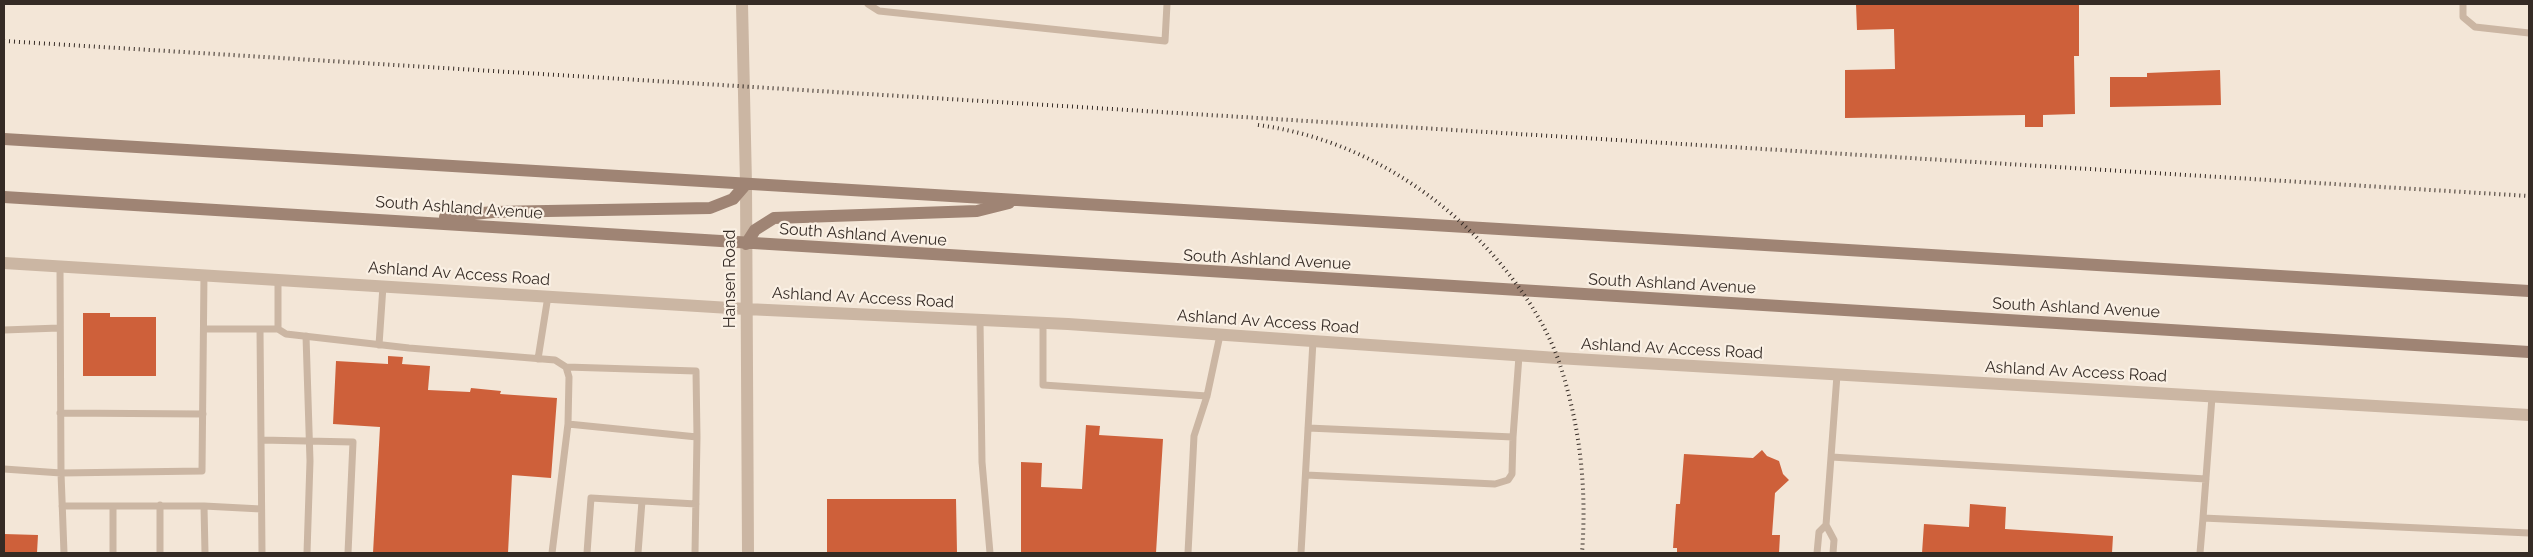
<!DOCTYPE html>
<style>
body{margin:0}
#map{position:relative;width:2533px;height:557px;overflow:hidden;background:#f3e6d7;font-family:Raleway,sans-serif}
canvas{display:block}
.frame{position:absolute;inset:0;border:5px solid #352b25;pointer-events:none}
</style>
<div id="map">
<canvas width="2533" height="557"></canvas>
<div class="frame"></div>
</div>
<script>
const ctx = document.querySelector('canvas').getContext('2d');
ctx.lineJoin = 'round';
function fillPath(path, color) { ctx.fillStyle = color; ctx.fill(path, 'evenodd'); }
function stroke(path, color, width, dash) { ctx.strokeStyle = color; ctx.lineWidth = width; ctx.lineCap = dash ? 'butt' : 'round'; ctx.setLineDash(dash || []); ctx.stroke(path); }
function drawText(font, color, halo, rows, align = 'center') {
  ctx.font = font + ' Raleway,sans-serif'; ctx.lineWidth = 4.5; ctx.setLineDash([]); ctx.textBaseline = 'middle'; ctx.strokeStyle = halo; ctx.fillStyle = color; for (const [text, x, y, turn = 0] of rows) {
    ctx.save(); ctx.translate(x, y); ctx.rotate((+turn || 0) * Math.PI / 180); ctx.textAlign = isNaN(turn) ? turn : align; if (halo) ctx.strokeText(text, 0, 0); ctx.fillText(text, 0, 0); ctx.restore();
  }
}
fillPath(new Path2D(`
 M1856 4H2079V56H2074L2075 114 2043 115V127H2025V115L1845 118V70L1895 69 1894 29 1857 30Z
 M2220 70 2221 105 2110 107V77H2147V73Z
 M83 313H110V317H156V376H83Z
 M388 356 403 357 402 364 430 366 428 390 470 392 471 388 501 391 500 394 557 398 551 478 512 475 508 553H373L380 427 333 424 336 361 388 364Z
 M1086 425 1100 426 1099 435 1163 439 1156 553H1021V462L1042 463 1041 487 1082 489Z
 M1762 450 1767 456 1779 461 1783 474 1789 480 1775 493 1772 535H1780L1779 553H1677V548H1673L1676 504H1680L1684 454 1753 458Z
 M827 499H956L957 553H827Z
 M1970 504 2006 507 2005 529 2113 536 2112 553H1922L1924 524 1969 527Z
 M4 534 38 535 37 553H4Z`), '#ce603a');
stroke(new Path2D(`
 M868 4 879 11 1165 41 1167 4
 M2463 4V17L2475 27 2529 33
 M60 267 61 473 64 553
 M278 279V329L286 334 409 348 555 360 566 367 569 377 568 424 552 553
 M980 320 982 462 990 553
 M1043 323V385L1207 396
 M204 329H278
 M260 329 262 553
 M4 330 59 328
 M306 336 310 461 307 553
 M379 345 383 286
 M538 359 548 296
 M566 367 696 371 697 437
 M60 413 203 414
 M568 424 697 437 695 553
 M1308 428 1513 437 1519 356
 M261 440 353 442 348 553
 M1831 457 2206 479
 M4 469 61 473 202 471 204 274
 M1306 475 1495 484 1508 480 1512 474 1513 437
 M160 505V553
 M62 506H204L261 509
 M204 506 205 553
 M2203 518 2212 397
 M113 553V506
 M587 553 591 498 696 504
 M638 553 642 501
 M1188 553 1194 436 1207 396 1220 335
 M1301 553 1313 341
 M1817 553 1819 532 1826 525
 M1833 553 1834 540 1826 525 1837 375
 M2200 553 2203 518 2529 533`), '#cbb6a3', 7);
stroke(new Path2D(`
 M742 4 746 184 748 553
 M4 263 746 309 1068 324 1557 358 2529 415`), '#cbb6a3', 12);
stroke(new Path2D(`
 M4 139 2529 291
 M4 197 2529 352
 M445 217 493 212 710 208 733 199 746 184
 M746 244 755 230 774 218 977 211 1009 203`), '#9f8474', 12);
stroke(new Path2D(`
 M4 41 2529 196
 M1258 125C1356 138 1442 192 1504 268 1526 295 1546 326 1558 359 1580 423 1587 487 1582 553`), '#352b25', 4, [1, 4]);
drawText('16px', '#352b25', '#faf0e4', [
 ["South Ashland Avenue",459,208,4],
 ["South Ashland Avenue",863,235,4],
 ["South Ashland Avenue",1267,260,3],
 ["Ashland Av Access Road",459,274,4],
 ["Hansen Road",730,279,-90],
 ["South Ashland Avenue",1672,284,3],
 ["Ashland Av Access Road",863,298,3],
 ["South Ashland Avenue",2076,308,3],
 ["Ashland Av Access Road",1268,322,4],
 ["Ashland Av Access Road",1672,349,3],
 ["Ashland Av Access Road",2076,372,3]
]);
</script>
